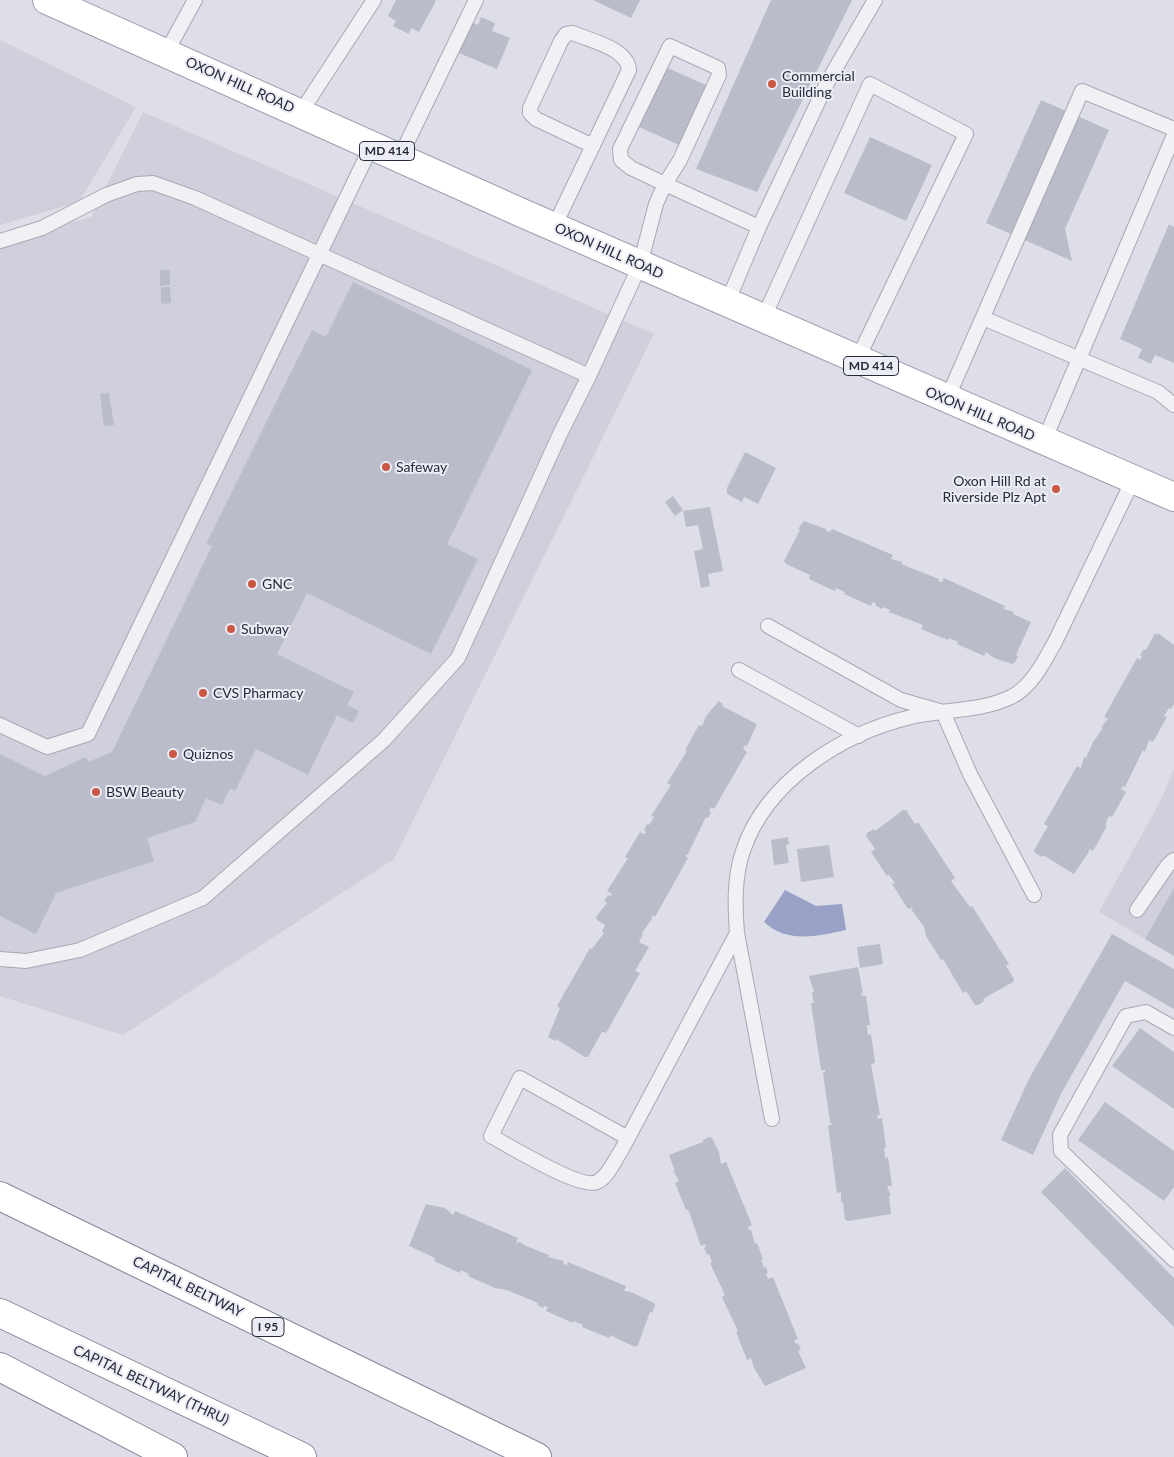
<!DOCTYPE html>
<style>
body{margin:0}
canvas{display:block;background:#dddee7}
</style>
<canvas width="1174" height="1457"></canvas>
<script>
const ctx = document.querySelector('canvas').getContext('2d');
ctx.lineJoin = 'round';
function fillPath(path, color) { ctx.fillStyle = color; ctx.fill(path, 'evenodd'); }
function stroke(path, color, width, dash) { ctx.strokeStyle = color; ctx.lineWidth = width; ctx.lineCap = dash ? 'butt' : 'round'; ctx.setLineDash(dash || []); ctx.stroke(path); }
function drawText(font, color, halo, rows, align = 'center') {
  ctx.font = font + ' Lato,sans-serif'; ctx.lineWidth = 4; ctx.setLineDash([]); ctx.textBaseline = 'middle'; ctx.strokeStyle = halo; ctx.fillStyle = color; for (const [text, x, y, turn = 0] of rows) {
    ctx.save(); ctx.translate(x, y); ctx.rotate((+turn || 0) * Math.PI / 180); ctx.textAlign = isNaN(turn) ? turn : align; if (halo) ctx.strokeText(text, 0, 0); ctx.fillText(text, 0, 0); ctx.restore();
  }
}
fillPath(new Path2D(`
 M0 40 136 107 79 202 0 225Z
 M143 112 654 334 394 859 123 1035 0 996V239L91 217Z
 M1174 769V956L1099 912 1161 800Z`), '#cfd0db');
fillPath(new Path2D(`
 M785 890 816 906 842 904 846 930C817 936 788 944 764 922Z`), '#99a1c6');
fillPath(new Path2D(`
 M396 0H434L436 1 419 32 411 28 409 34 393 26 396 21 388 16Z
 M593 0H640L631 18Z
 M771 0H852L757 192 696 169Z
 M481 17 495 23 492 31 510 38 497 69 454 51 467 20 478 25Z
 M663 66 706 85 679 145 637 126Z
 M1041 100 1109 130 1065 229 1072 261 986 223Z
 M870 137 932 165 906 221 844 193Z
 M1169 224 1174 227V363L1155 355 1151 364 1138 358 1142 349 1120 339Z
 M160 270H170V285L160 286Z
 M353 282 532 370 447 544 478 559 431 654 307 593 277 654 354 692 347 705 359 711 353 723 337 715 308 775 256 749 235 791 230 788 222 805 206 798 195 822 147 838 154 861 56 893 36 934 0 916V754L45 776 86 757 88 762 112 752 212 546 206 544 312 330 326 337Z
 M161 287H170L171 303 161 304Z
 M109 393 114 425 104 426 100 394Z
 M745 452 776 468 758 504 744 497 742 502 727 494V488Z
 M673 496 683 510 675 516 665 502Z
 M710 507 723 571 708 574 710 586 701 588 694 551 703 549 698 525 686 527 683 511Z
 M804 521 826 529V531L830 532 832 529 893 555 891 559 903 562 901 564 939 579 938 581 942 582 944 578 1005 606 1004 609 1014 612 1013 614 1031 622 1016 655 1018 656 1015 662 1012 664 994 658 986 652 984 656 957 644 958 642 949 638 948 640 921 629 923 625 889 612 890 610 883 607 882 609 875 605 876 603 873 602 871 606 844 594 845 592 836 588 835 591 809 579 810 575 786 564 784 561 800 530 798 529Z
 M1155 633 1158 635V633L1174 645V704L1171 709 1169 708 1164 716 1167 717 1153 742 1149 740 1145 752 1143 750 1125 787 1123 786 1121 789 1126 792 1112 817 1109 816 1105 825 1107 826 1093 851 1089 849V852L1074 874 1043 855 1042 857 1035 853 1034 850 1048 826 1044 824 1077 766 1081 768 1084 757 1086 758 1093 742 1103 728 1101 727 1108 719 1104 717 1137 658 1140 660 1142 656 1140 655 1144 649 1146 650Z
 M719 701 723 704 722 706 757 724 747 746 745 745 743 749 747 752 714 809 711 807 709 811 711 812 708 818 706 817 688 854 685 856 688 858 655 917 652 915V919L642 933 643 934 639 942 649 947 635 971 640 973 606 1033 602 1032 588 1057H585L556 1039 555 1041 548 1037 560 1008 557 1006 590 948 592 949 604 933 602 932 605 925 597 920 596 917 607 903 604 901 608 895 610 896 612 894 607 891 628 858 625 857 640 832 644 834 646 832 644 830 647 824 649 825 654 817 651 816 671 785 667 783 687 751 685 750 699 725 702 726 706 716Z
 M903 810H906L915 824 918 822 955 878 951 881 970 907 972 906 1009 964 1006 966 1014 979 1013 982 983 999 984 1001 978 1005H975L966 991 963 993 943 959 941 960 926 936 924 927 911 909 913 907 908 909 892 884 895 883 889 875 887 876 871 852 875 849 866 836 867 833 874 829 875 831Z
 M788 837 789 844 786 845 789 863 774 865 771 840Z
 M829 845 834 877 801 882 797 849Z
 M1174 888V956L1145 939Z
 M1112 934 1174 969V1009L1125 981 1062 1092 1033 1155 1001 1140 1030 1077Z
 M880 944 883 964 860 968 857 947Z
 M858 967 863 993H861L862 996H866L870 1025H867L868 1035 871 1034 875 1063 871 1064 880 1115H877L878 1119 882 1118 886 1147 884 1148 885 1158 888 1157 892 1186H887L891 1196H889L891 1214 848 1221 845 1220 843 1202H841V1192L837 1193 828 1125H832L830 1122 823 1073 825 1072V1070H821L811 1003H815L813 1001 812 992H814L809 976Z
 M1140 1028 1174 1052V1109L1112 1066Z
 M1105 1102 1174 1151V1187L1164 1201 1078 1140Z
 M709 1137 712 1138 719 1152 721 1164 726 1162 752 1225 748 1227 749 1230H751L755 1244 757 1243 763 1259 761 1260 764 1268 766 1267 768 1273 766 1274 768 1279 773 1277 798 1339 794 1340 796 1344 798 1343 801 1350 798 1351 806 1368 765 1386 754 1368 751 1358 747 1360 736 1332 738 1331 722 1297 725 1295 710 1263 712 1262 709 1254 707 1255 704 1248 706 1247 705 1244 701 1246 688 1209 686 1210 675 1183 679 1181 673 1171H675L669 1155 703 1142V1140Z
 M1065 1168 1174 1278V1327L1041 1192Z
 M426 1204 445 1208 453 1215 455 1211 518 1238 516 1243 520 1242 526 1246 549 1255 548 1257 564 1261 563 1264 567 1265 568 1262 626 1286 624 1291 631 1292 654 1303 655 1306 652 1313 650 1312 638 1345 635 1347 610 1335 609 1338 582 1327 583 1325 573 1321V1323L546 1311 548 1307 544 1306 543 1308 537 1305 538 1303 507 1290 495 1288 468 1276 469 1274 461 1270 460 1273 434 1261 435 1258 409 1246Z`), '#bbbcc9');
const lane = new Path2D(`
 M670 46 718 68 719 75 680 160 665 184 631 168 621 160 620 149Z
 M166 53 195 0
 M301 112 374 0
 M400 157 476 0
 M554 227 629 70C627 48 591 41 573 33L566 34 561 41 530 108V113L536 119 593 146
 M759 227 827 83 875 0
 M0 241 42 228 106 195 137 184 153 183 195 198 589 376 640 265 656 204 665 184 759 227 727 303
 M983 318 1158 392 1174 405
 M763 319 870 84 966 134 857 360
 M947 399 1082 91 1174 129
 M1044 441 1174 135
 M768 626 901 700 943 712 970 774 1034 895
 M739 670 859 736
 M0 725 47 747 88 734 372 145
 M1137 910 1168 865 1174 860
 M0 959 26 961 80 950 203 898 384 740 458 658 560 434 589 376
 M1174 1028 1146 1012 1126 1016 1060 1135 1061 1151 1174 1260
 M772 1119 737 933C735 906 734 877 743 851 766 781 843 733 911 717 943 709 980 712 1011 697 1031 688 1045 660 1055 642L1133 480
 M628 1138 520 1078 491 1136C508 1145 581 1190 597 1182 608 1177 614 1161 621 1151L737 933`);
const primary = new Path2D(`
 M47 0 522 213 1174 497`);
const highway = new Path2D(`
 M0 1196 537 1457
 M0 1313 302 1457
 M0 1367 173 1457`);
stroke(lane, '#a6a8b4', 16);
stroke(primary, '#9d9fb2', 30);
stroke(highway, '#85879d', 30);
stroke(lane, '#f0f0f5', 14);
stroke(primary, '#fff', 28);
stroke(highway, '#fff', 28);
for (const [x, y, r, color] of [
 [772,84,5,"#ca5744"],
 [386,467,5,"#ca5744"],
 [1056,489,5,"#ca5744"],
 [252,584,5,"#ca5744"],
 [231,629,5,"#ca5744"],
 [203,693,5,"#ca5744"],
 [173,754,5,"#ca5744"],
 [96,792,5,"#ca5744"]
]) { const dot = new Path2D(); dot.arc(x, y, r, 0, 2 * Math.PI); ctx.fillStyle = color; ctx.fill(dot); stroke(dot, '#ecedf4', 2); }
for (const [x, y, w] of [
 [387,151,55],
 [871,366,55],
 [268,1327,32]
]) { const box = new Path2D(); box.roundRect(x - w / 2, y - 9.5, w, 19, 4); ctx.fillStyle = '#ecedf4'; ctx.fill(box); stroke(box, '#27293d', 1); }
drawText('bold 12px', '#27293d', null, [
 ["MD 414",387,151],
 ["MD 414",871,366],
 ["I 95",268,1327]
]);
drawText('14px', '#27293d', '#ecedf4', [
 ["Commercial",782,76],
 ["Building",782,92],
 ["Safeway",396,467],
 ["Oxon Hill Rd at",1046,481,"right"],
 ["Riverside Plz Apt",1046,497,"right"],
 ["GNC",262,584],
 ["Subway",241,629],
 ["CVS Pharmacy",213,693],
 ["Quiznos",183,754],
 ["BSW Beauty",106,792]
], 'left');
drawText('14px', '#27293d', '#ecedf4', [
 ["OXON HILL ROAD",240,85,24],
 ["OXON HILL ROAD",609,251,24],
 ["OXON HILL ROAD",980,414,23],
 ["CAPITAL BELTWAY",188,1287,26],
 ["CAPITAL BELTWAY (THRU)",151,1385,25]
]);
</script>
